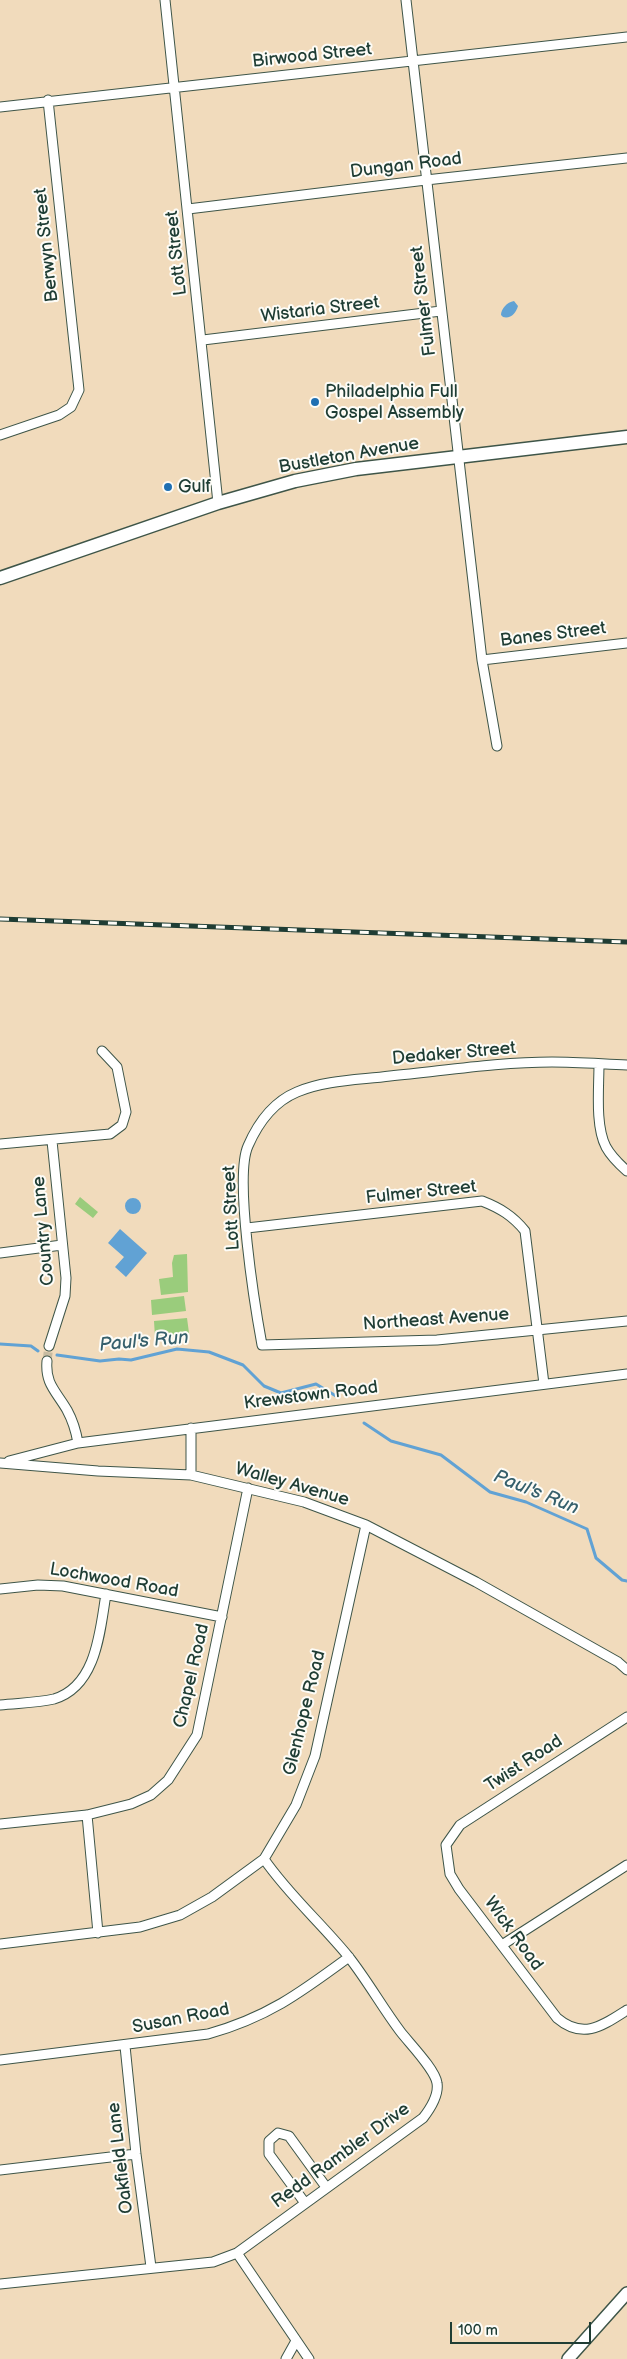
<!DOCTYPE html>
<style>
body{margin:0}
#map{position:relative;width:627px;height:2359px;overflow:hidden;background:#f1dbbc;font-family:"Balsamiq Sans",sans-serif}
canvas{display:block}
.scale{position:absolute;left:450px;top:2322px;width:141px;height:22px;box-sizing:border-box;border:2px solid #1f3d34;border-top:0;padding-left:6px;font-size:15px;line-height:18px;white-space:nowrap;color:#1f3d34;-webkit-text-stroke:4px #fdfcf7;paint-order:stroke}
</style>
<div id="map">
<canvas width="627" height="2359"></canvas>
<div class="scale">100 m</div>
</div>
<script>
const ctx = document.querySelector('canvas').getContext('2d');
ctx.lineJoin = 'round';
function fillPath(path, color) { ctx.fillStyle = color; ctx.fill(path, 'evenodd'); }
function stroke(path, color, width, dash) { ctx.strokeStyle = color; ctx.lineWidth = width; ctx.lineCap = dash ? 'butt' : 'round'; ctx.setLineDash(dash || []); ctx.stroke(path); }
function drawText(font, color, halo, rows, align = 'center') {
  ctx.font = font + ' "Balsamiq Sans",sans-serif'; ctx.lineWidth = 4; ctx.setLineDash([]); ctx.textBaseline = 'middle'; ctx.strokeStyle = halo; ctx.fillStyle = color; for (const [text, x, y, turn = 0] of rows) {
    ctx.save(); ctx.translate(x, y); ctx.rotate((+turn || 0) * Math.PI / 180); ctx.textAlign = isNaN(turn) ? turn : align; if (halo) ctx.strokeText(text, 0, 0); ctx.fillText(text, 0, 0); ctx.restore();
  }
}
fillPath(new Path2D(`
 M80 1197 98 1212 93 1218 75 1204Z
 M187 1254 188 1292 161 1295 159 1279 173 1277 172 1263 174 1255Z
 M184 1296 186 1311 152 1315 151 1300Z
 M187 1318 189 1333 155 1337 154 1321Z`), '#9acc7c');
fillPath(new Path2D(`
 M514 301 518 306C516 313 511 319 503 317L501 315C501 309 507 302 514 301Z
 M125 1206a8 8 0 1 1 16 0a8 8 0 1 1-16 0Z
 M120 1229 147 1253 126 1277 115 1267 124 1257 108 1243Z`), '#61a2d4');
stroke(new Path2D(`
 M0 1344 31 1346 38 1351
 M57 1355 100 1361 119 1359 131 1360 177 1349 209 1352 243 1365 264 1386 281 1393 316 1384 336 1396
 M364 1423 391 1441 441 1455 490 1492 526 1502 587 1529 596 1558 622 1580 627 1581`), '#61a2d4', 3);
stroke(new Path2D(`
 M47 1361 49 1346`), '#c7bba1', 9, [9, 4.5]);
const street = new Path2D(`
 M165 0 218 503
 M406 0 482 660 497 746
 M0 107 627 37
 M188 209 426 180 627 158
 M203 340 441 311
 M0 435 59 415 71 407 79 390 48 100
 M482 660 627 643
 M599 1064C599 1088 595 1126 606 1147 611 1156 619 1164 627 1171
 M627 1065C602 1064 577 1062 552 1062 498 1062 443 1071 390 1076 359 1080 325 1080 297 1092 273 1102 258 1123 248 1146 234 1177 255 1307 262 1345L437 1340 627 1321
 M0 1144 110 1134 122 1125 126 1112 117 1067 102 1051
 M247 1228 482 1201C500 1208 513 1216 525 1231L544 1384
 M0 1253 62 1245
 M49 1346 65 1296 66 1278 52 1141
 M47 1361C45 1384 56 1391 67 1410 73 1421 76 1431 78 1443
 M9 1461 78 1443 627 1374
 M0 1463 98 1471 191 1475 304 1502 366 1525 476 1582 618 1662 627 1670
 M191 1475V1428
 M0 1589 38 1585 63 1586 222 1617
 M0 1705C17 1703 37 1703 54 1699 97 1686 100 1630 106 1594
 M627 1717 460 1825 446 1845 450 1874 459 1889 557 2018C583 2040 602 2026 627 2010
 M87 1815 98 1933
 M0 1824 87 1815 131 1804 151 1795 168 1780 197 1735 248 1488
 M0 1944 140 1927 180 1915 212 1897 264 1859 296 1805 315 1756 366 1525
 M502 1945 627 1865
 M125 2046 136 2154 151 2267
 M0 2060 208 2034C268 2017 300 1993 349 1957
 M0 2170 136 2154
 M305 2203 269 2154V2141L278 2133 289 2136 326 2187
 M237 2253 309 2359
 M0 2284 213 2262 237 2253 423 2118C430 2109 439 2095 437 2083 435 2069 409 2043 400 2031 382 2007 367 1980 348 1956 321 1923 288 1894 264 1859
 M286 2359 296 2341`);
const secondary = new Path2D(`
 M568 2359 627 2293`);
const primary = new Path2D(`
 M0 578 218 503 295 481 356 469 627 437`);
stroke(street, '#3e5548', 11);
stroke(secondary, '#3e5548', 14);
stroke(primary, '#3e5548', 15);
stroke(street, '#fff', 9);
stroke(secondary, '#fff', 11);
stroke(primary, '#fff', 12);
const rail = new Path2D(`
 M0 919 627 942`);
stroke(rail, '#1f3d34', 5);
stroke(rail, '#fdfcf7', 3, [9]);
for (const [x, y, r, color] of [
 [315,402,5,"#1f6fb2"],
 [168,487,5,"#1f6fb2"]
]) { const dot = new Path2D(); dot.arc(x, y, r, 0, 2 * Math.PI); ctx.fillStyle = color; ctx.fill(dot); stroke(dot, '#fdfcf7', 2); }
drawText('18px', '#1f3d34', '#fdfcf7', [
 ["Birwood Street",312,56,-6],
 ["Dungan Road",406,166,-7],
 ["Berwyn Street",47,245,-96],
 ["Lott Street",177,253,-96],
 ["Fulmer Street",424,301,-97],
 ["Wistaria Street",320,310,-7],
 ["Bustleton Avenue",349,456,-10],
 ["Banes Street",553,635,-7],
 ["Dedaker Street",454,1054,-5],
 ["Fulmer Street",421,1193,-6],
 ["Lott Street",232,1208,-93],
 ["Country Lane",44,1231,-95],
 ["Northeast Avenue",436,1320,-4],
 ["Krewstown Road",311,1396,-7],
 ["Walley Avenue",292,1485,16],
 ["Lochwood Road",114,1581,10],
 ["Chapel Road",192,1676,-77],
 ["Glenhope Road",305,1713,-76],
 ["Twist Road",524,1764,-33],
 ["Wick Road",513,1934,54],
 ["Susan Road",181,2019,-11],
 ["Redd Rambler Drive",341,2156,-36],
 ["Oakfield Lane",121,2158,-97]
]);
drawText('18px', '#1f3d34', '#fdfcf7', [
 ["Philadelphia Full",325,392],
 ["Gospel Assembly",325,413],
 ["Gulf",178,487]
], 'left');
drawText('italic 19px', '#36606c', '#fdfcf7', [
 ["Paul's Run",144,1342,-5],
 ["Paul's Run",536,1493,22]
]);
</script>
